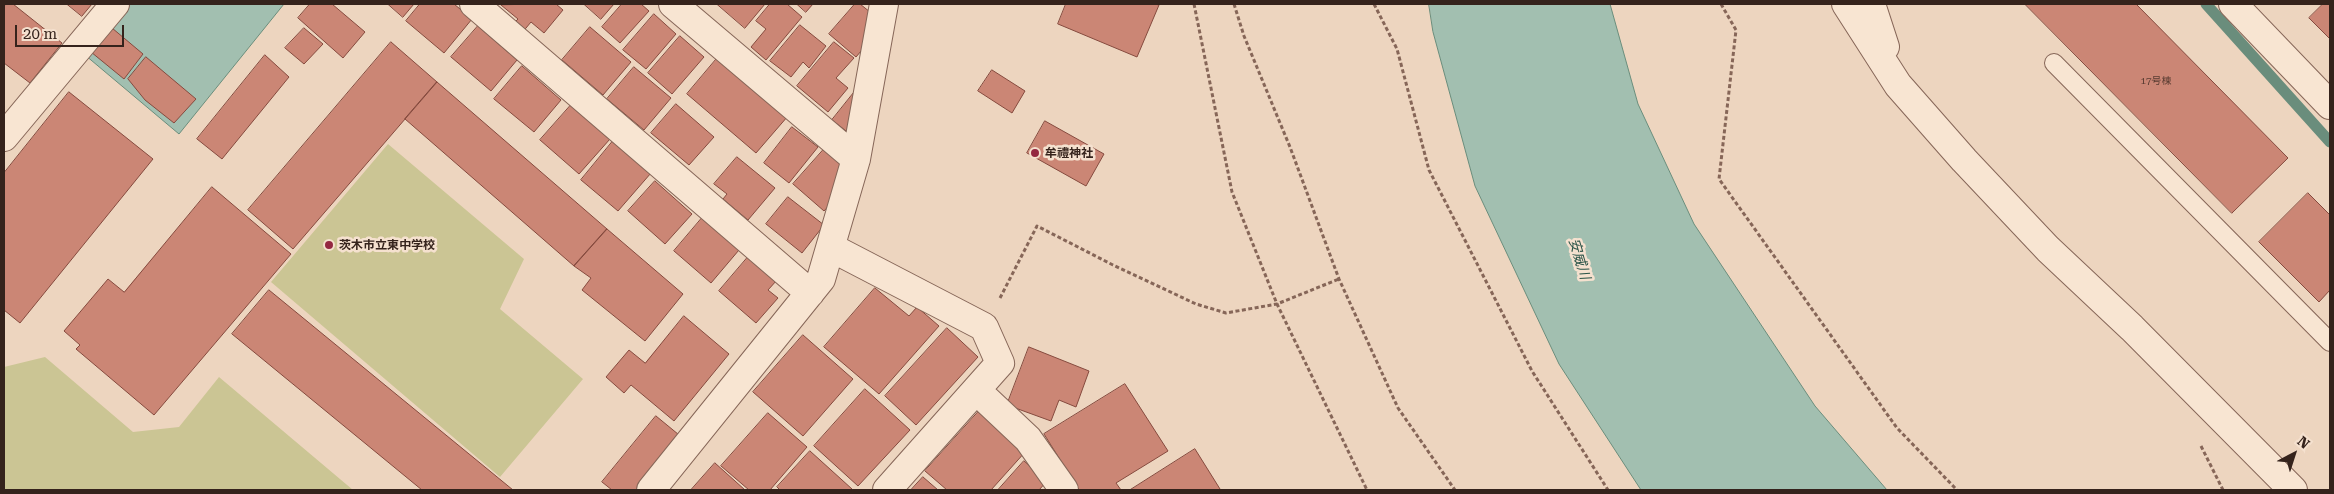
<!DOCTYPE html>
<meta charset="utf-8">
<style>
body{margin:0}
#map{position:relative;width:2334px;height:494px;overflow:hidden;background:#edd5bf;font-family:"Roboto Serif",serif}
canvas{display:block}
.frame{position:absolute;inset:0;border:5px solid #35231c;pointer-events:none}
.north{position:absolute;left:2269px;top:429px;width:50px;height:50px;-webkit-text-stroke:4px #f5e1cf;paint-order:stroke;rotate:40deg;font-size:14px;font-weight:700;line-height:20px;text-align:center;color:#35231c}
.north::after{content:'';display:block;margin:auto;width:18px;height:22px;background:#35231c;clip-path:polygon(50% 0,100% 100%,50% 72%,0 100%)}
.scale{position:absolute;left:15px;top:25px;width:109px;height:22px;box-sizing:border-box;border:2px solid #35231c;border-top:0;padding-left:6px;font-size:15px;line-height:18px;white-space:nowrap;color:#35231c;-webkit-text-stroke:4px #f5e1cf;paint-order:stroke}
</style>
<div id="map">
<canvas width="2334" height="494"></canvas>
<div class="frame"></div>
<div class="north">N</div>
<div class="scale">20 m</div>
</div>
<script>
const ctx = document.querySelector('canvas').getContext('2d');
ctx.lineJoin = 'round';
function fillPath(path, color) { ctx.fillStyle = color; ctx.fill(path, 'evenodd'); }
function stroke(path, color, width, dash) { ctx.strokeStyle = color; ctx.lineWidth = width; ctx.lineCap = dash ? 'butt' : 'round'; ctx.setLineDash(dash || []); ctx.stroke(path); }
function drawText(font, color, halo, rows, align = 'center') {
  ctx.font = font + ' "Roboto Serif","Noto Sans JP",serif'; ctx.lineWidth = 5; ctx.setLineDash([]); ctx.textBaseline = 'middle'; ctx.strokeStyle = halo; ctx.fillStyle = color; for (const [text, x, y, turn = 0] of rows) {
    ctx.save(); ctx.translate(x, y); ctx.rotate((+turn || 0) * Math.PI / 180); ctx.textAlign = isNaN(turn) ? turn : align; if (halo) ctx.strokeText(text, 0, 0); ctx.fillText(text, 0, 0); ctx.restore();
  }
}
fillPath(new Path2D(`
 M388 144 524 259 500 309 583 379 500 477 271 282Z
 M45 357 133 432 179 427 219 377 353 490H4V367Z`), '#cbc594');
const water = new Path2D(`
 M127 4H284L179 134 85 55Z
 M1429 4H1610L1638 104 1694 224 1815 406 1887 490H1641L1559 364 1475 186 1433 32Z`);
fillPath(water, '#a2bfb0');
stroke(water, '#6a8d7c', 1);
stroke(new Path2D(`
 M2206 4 2330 142`), '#6a8d7c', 11);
const building = new Path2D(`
 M6 4H13L62 43 30 83 4 63V7Z
 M67 4H92L82 16Z
 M310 4H332L365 32 343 58 298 18Z
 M388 4H414L403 17Z
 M420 4H454L472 19 444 53 406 21Z
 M556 4 563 10 544 33 531 22 521 34 511 26 518 19 501 5Z
 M584 4H614L601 19Z
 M622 4H641L649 11 620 43 602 27Z
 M717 4H765L745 28Z
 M770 4H787L802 17 766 60 751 47 766 29 756 21Z
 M797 4H813L806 12Z
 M855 4H860L870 12 867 44 856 57 829 34Z
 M1066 4H1155L1159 5 1137 57 1058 24Z
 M2025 4H2136L2288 158 2232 213Z
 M2323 4H2330V39L2309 18Z
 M654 14 676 34 646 69 623 50Z
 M800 25 826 46 809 68 803 62 791 77 770 61Z
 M478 26 517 60 491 91 451 57Z
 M590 27 631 62 603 95 562 60Z
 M112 28 143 54 124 79 91 52Z
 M304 28 323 44 304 64 285 48Z
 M680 36 704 57 672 94 648 73Z
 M391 42 437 82 293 249 248 210Z
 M834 42 854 58 836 78 848 88 828 112 797 86Z
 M265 55 289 77 222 159 197 139Z
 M719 56 788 116 756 153 687 94Z
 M146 57 196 99 174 123 145 100 128 79Z
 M522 66 561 100 534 132 494 99Z
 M634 67 671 98 644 130 607 99Z
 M992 70 1025 91 1012 113 978 91Z
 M437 82 607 229 574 266 405 119Z
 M855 91 850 134 832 120Z
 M69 92 153 159 20 323 4 310V173Z
 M676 104 714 137 689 165 651 133Z
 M571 105 610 139 579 174 540 140Z
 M1045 121 1104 154 1086 186 1027 153Z
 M792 127 818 147 789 183 764 163Z
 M613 141 651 173 618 211 581 180Z
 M825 148 842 163 845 188 824 211 793 184Z
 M737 157 775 188 748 220 723 199 727 194 714 184Z
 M655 181 692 214 665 244 628 211Z
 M212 187 291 254 154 415 76 349 80 345 64 331 108 279 124 292Z
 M2308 193 2330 215V290L2319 302 2259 242Z
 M788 197 824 225 802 253 766 224Z
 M702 218 739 250 711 283 674 251Z
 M607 229 683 294 645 341 582 290 591 278 574 266Z
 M748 257 777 280 768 290 778 298 756 323 719 291Z
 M875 288 909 316 917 307 939 326 879 394 824 347Z
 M269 290 513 490H422L232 334Z
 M684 316 729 354 674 421 631 385 624 393 606 377 629 350 645 363Z
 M947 328 978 357 916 425 885 396Z
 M803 335 853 379 803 436 753 392Z
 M1029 347 1089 371 1076 407 1059 400 1051 421 1007 405Z
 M1125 384 1168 451 1116 483 1121 490H1079L1044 434Z
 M865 389 910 430 858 486 814 446Z
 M980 410 1026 451 991 490H947L925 471Z
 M768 413 807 447 770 490H749L721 466Z
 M656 416 684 439 642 490H612L602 482Z
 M1195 449 1220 489 1218 490H1130Z
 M810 451 852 489 850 490H780L777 487Z
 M1024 461 1047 481 1039 490H998Z
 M715 463 745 490H691Z
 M923 477 938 490H911Z`);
fillPath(building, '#cb8675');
stroke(building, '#854a3e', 1);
const service = new Path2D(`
 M2054 63 2330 342`);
const minor = new Path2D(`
 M474 4 810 293
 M673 4 856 159
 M1846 4 1898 85 1964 160 2048 249 2132 328 2293 490
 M1871 4 1885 47
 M2233 4 2330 105
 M4 137 115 4
 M832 248 984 327 1000 363 976 390 1028 439 1064 490
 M651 490 821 279 856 159 884 4
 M887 490 976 390`);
stroke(service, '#866658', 20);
stroke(minor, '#866658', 30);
stroke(new Path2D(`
 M1194 4 1232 192 1277 304 1367 490
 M1234 4 1244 36 1290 147 1339 279 1398 408 1455 490
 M1374 4 1397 49 1429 170 1532 371 1608 490
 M1721 4 1736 30 1719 179 1897 428 1957 490
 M1000 298 1037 226 1113 265 1196 304 1226 313 1277 304 1339 279
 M2201 446 2223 490`), '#866658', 3, [4, 2.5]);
stroke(service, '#f8e5d2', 18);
stroke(minor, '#f8e5d2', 28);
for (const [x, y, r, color] of [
 [1035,153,5,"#942841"],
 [329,245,5,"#942841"]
]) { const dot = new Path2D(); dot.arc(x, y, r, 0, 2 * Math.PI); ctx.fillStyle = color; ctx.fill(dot); stroke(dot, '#f5e1cf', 2); }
drawText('10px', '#5a3c32', null, [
 ["17号棟",2156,81]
]);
drawText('bold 12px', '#35231c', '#f5e1cf', [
 ["牟禮神社",1045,153],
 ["茨木市立東中学校",339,245]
], 'left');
drawText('italic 14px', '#2c5549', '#f5e1cf', [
 ["安威川",1579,259,73]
]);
</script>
